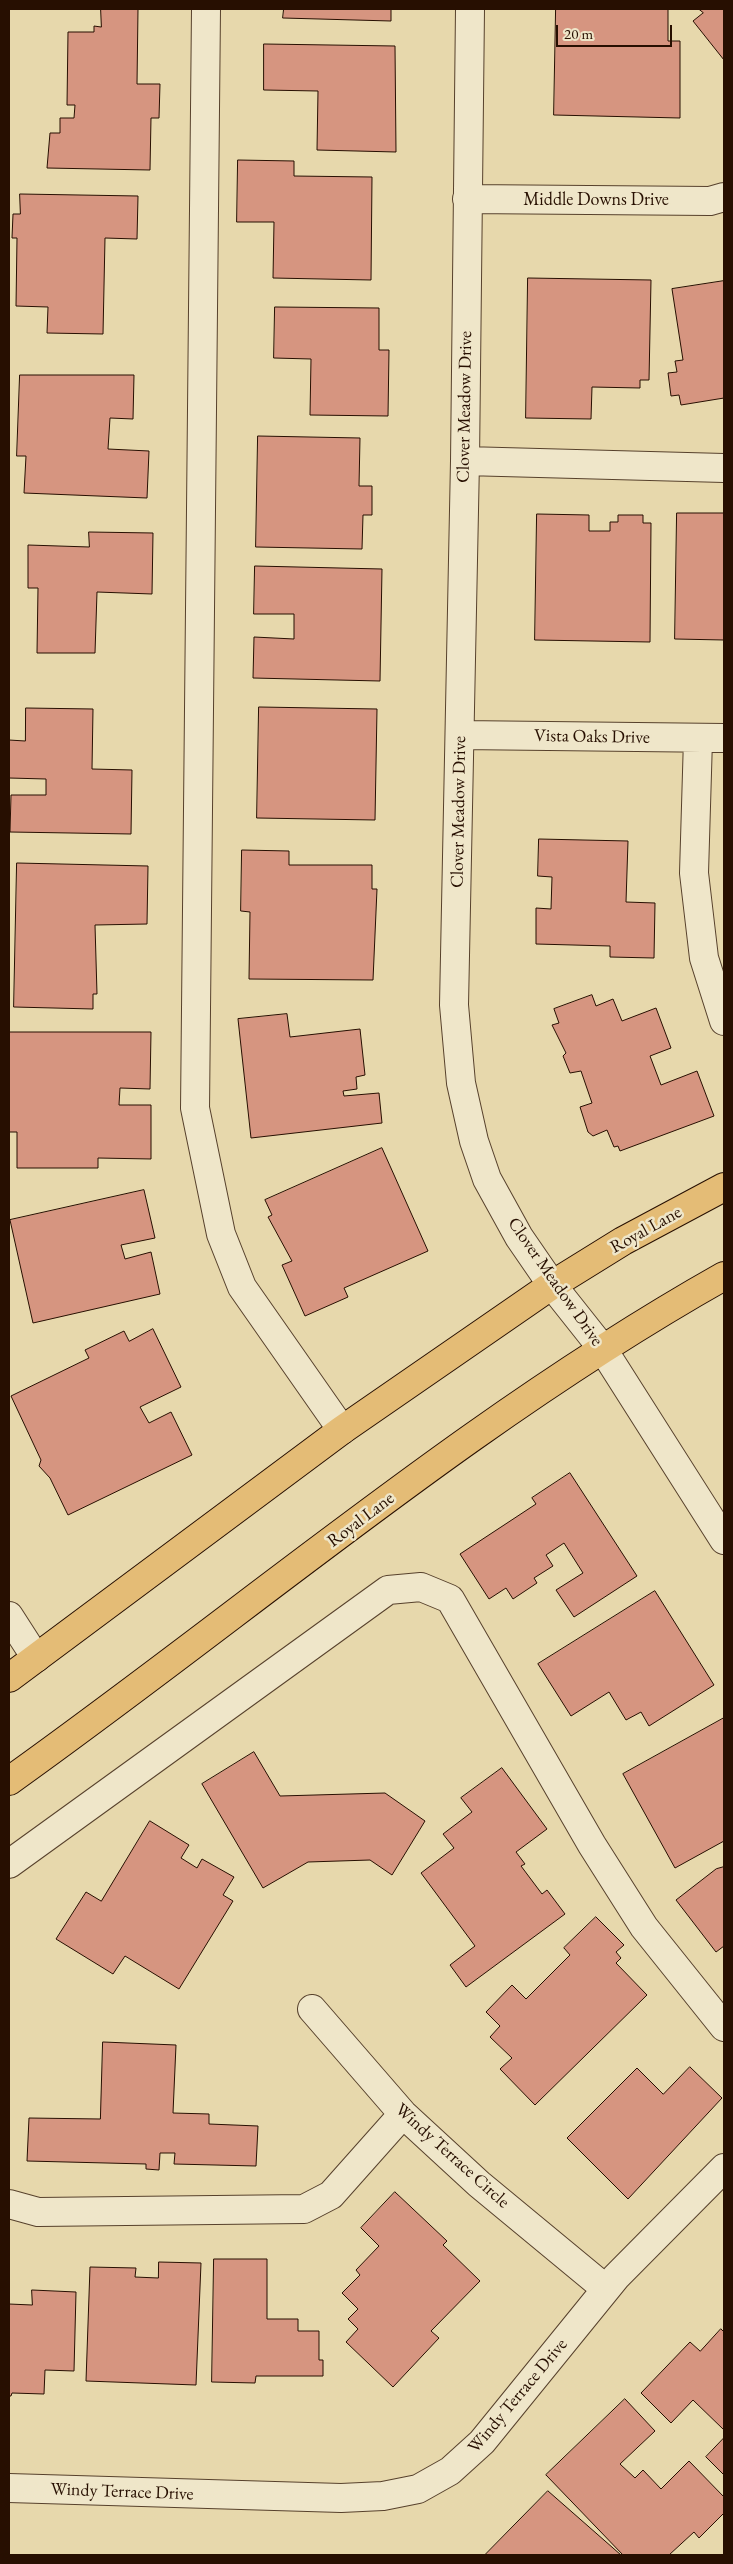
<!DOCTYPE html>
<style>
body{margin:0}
#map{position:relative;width:733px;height:2564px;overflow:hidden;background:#e7d8ac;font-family:"EB Garamond",serif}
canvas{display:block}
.frame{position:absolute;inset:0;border:10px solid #270f01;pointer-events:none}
.scale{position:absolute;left:556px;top:25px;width:116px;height:22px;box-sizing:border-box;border:2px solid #270f01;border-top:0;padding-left:6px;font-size:15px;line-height:18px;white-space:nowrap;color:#270f01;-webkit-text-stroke:4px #efe6c9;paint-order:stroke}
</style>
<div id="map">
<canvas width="733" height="2564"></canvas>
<div class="frame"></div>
<div class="scale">20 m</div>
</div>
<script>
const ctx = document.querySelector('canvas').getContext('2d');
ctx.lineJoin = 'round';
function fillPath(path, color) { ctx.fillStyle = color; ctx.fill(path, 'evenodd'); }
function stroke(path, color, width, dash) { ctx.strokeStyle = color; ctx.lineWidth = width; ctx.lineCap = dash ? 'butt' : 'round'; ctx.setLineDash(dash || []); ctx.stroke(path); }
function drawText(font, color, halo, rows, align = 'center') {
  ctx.font = font + ' "EB Garamond",serif'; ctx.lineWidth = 5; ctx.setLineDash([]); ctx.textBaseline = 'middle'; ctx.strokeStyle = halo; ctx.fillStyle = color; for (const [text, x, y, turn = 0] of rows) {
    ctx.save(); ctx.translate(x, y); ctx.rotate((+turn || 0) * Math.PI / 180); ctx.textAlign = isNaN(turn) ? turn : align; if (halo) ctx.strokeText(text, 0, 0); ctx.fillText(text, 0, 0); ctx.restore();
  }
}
const building = new Path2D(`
 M101 9H138L137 84H160L159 118H151L150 170 47 168 50 133H60V118H74L75 105H67L68 32H94V26L101 27Z
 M284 9H391V21L283 18Z
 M556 9H668V41H680V118L554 115Z
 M699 9H724V60L693 21 703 13Z
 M264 44 395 46 396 152 317 150 318 91 264 90Z
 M238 160 294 161V176L372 177 371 280 273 278 274 222H237Z
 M20 194 138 196 137 239 105 238 103 334 47 333 48 307 16 306 17 238H12L13 214H20Z
 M528 278 651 280 649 380H640V388L592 387 591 419 526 418Z
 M724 281V398L681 405 679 395 671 396 668 373 677 372 675 361 683 360 672 289Z
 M275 307 379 308V350H389L388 416 310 415 311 359 274 358Z
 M20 375H134L133 419 110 418 108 449 149 451 147 498 24 493 26 456H17Z
 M258 436 360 438 359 486H372V515H363L362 549 256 547Z
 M677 513H724V640L675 639Z
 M537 514 589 515V531H610V522H618V515H643V523H651L650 642 535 640Z
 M89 532 153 533 152 594 97 592 95 653H37L38 588H28V545L89 547Z
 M255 566 382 569 380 681 253 678 254 637 294 639V614H254Z
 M259 707 377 709 375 820 257 818Z
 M26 708 93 709 92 769 132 770 131 834 10 832 11 795H46V779L9 778V740L25 741Z
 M539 839 628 841 626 902 655 903 654 958 610 957V946L536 944V908L551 909 552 877 538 876Z
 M242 850 289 851V865H372V889H377L373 980 249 979 250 912 241 911Z
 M17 863 148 866 147 924 95 925 97 994H93V1009L14 1007Z
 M592 995 596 1006 613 999 622 1021 656 1008 671 1048 650 1056 661 1085 697 1071 714 1116 620 1151 618 1146 614 1147 607 1130 593 1136 588 1132 580 1107 592 1103 581 1071 570 1073 563 1056 566 1053 552 1025 559 1023 554 1009Z
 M287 1014 290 1037 360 1029 365 1075 356 1077 357 1089 343 1091 344 1096 379 1093 382 1123 251 1138 238 1019Z
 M9 1032H151L150 1089 120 1088 119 1105H151V1159L98 1158V1168H17V1132H9Z
 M382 1148 428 1251 344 1288 348 1297 305 1316 282 1265 292 1261 268 1217 272 1215 265 1200Z
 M144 1190 155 1238 121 1245 125 1259 151 1252 160 1294 33 1323 10 1220Z
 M153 1329 181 1387 140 1407 149 1423 171 1412 192 1455 68 1515 50 1478 39 1466 41 1460 11 1396 89 1358 85 1350 124 1331 129 1341Z
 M570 1473 637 1576 574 1617 556 1590 583 1573 564 1543 546 1555 553 1566 534 1578 537 1583 513 1599 506 1588 489 1599 460 1554 536 1504 532 1498Z
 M655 1591 714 1685 649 1726 641 1712 626 1720 609 1692 571 1716 538 1664Z
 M724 1718V1841L675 1868 623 1774Z
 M254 1752 280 1796 385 1793 425 1821 392 1875 370 1860 308 1862 263 1888 202 1784Z
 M502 1768 547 1829 516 1852 525 1864 521 1866 542 1894 547 1890 565 1914 466 1987 450 1965 475 1946 421 1873 454 1848 443 1834 472 1812 461 1798Z
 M150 1821 189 1845 181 1858 197 1868 202 1859 234 1877 223 1895 233 1901 179 1989 125 1956 113 1974 56 1939 86 1892 101 1901Z
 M724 1867V1946L716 1952 676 1900 716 1869Z
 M596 1917 624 1945 616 1952 621 1958 616 1963 647 1995 535 2105 500 2069 512 2058 490 2037 500 2026 486 2012 512 1985 526 1999 570 1955 564 1948Z
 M103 2042 176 2045 173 2113 209 2114V2124L258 2126 256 2166 174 2164 175 2153H160L159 2170 146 2169V2164L27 2161 29 2118 100 2119Z
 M690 2067 722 2098 628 2199 567 2138 637 2068 663 2094Z
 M395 2192 447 2241 443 2245 480 2281 431 2331 439 2338 393 2387 346 2342 358 2329 348 2319 358 2309 342 2293 360 2275 356 2270 379 2246 361 2228Z
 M214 2259H267V2319H298V2331H319V2360H323V2376H256L255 2383 212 2382Z
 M159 2262 201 2263 196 2385 86 2381 90 2267 136 2268 135 2277 158 2278Z
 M32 2290 76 2292 74 2371 45 2370 44 2394 12 2393 11 2396H9V2304L32 2305Z
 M721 2329 724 2332V2430L693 2400 671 2423 641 2393 690 2342 700 2351Z
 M625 2399 655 2431 620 2464 635 2478 643 2470 661 2489 689 2461 724 2497V2513L699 2538 694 2532 669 2555H623L546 2475Z
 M724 2438V2475L706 2457Z
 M548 2491 621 2555H485Z`);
fillPath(building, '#d69580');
stroke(building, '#270f01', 1);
const minor = new Path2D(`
 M206 9 195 1108 221 1234 242 1287 342 1430
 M470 9 465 461 454 1005 461 1083 474 1141 487 1179 519 1237 552 1285 602 1348 724 1540
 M467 199 710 201 724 197
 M465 461 724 468
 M461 735 724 738
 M698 739 694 873 704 958 724 1021
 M9 1616 36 1658
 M9 1864 388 1590 421 1587 450 1599 592 1845 644 1927 724 2027
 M312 2009 403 2114 479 2184 606 2289
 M9 2204 38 2212 304 2209 331 2195 403 2114
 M9 2488 341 2498 383 2496 418 2489 450 2471 482 2442 616 2277 724 2168`);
const major = new Path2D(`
 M9 1678 342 1430 552 1285 623 1241 724 1187
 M9 1781C246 1612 470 1419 724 1276`);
stroke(minor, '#57412c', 30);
stroke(major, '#270f01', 30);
stroke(minor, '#efe6c9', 28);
stroke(major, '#e4bc76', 28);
drawText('18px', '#270f01', '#efe6c9', [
 ["Middle Downs Drive",596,200],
 ["Clover Meadow Drive",465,407,-89],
 ["Vista Oaks Drive",592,737,1],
 ["Clover Meadow Drive",459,812,-89],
 ["Royal Lane",646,1230,-29],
 ["Clover Meadow Drive",555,1282,55],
 ["Royal Lane",361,1520,-37],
 ["Windy Terrace Circle",452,2156,42],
 ["Windy Terrace Drive",518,2396,-50],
 ["Windy Terrace Drive",122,2492,2]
]);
</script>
